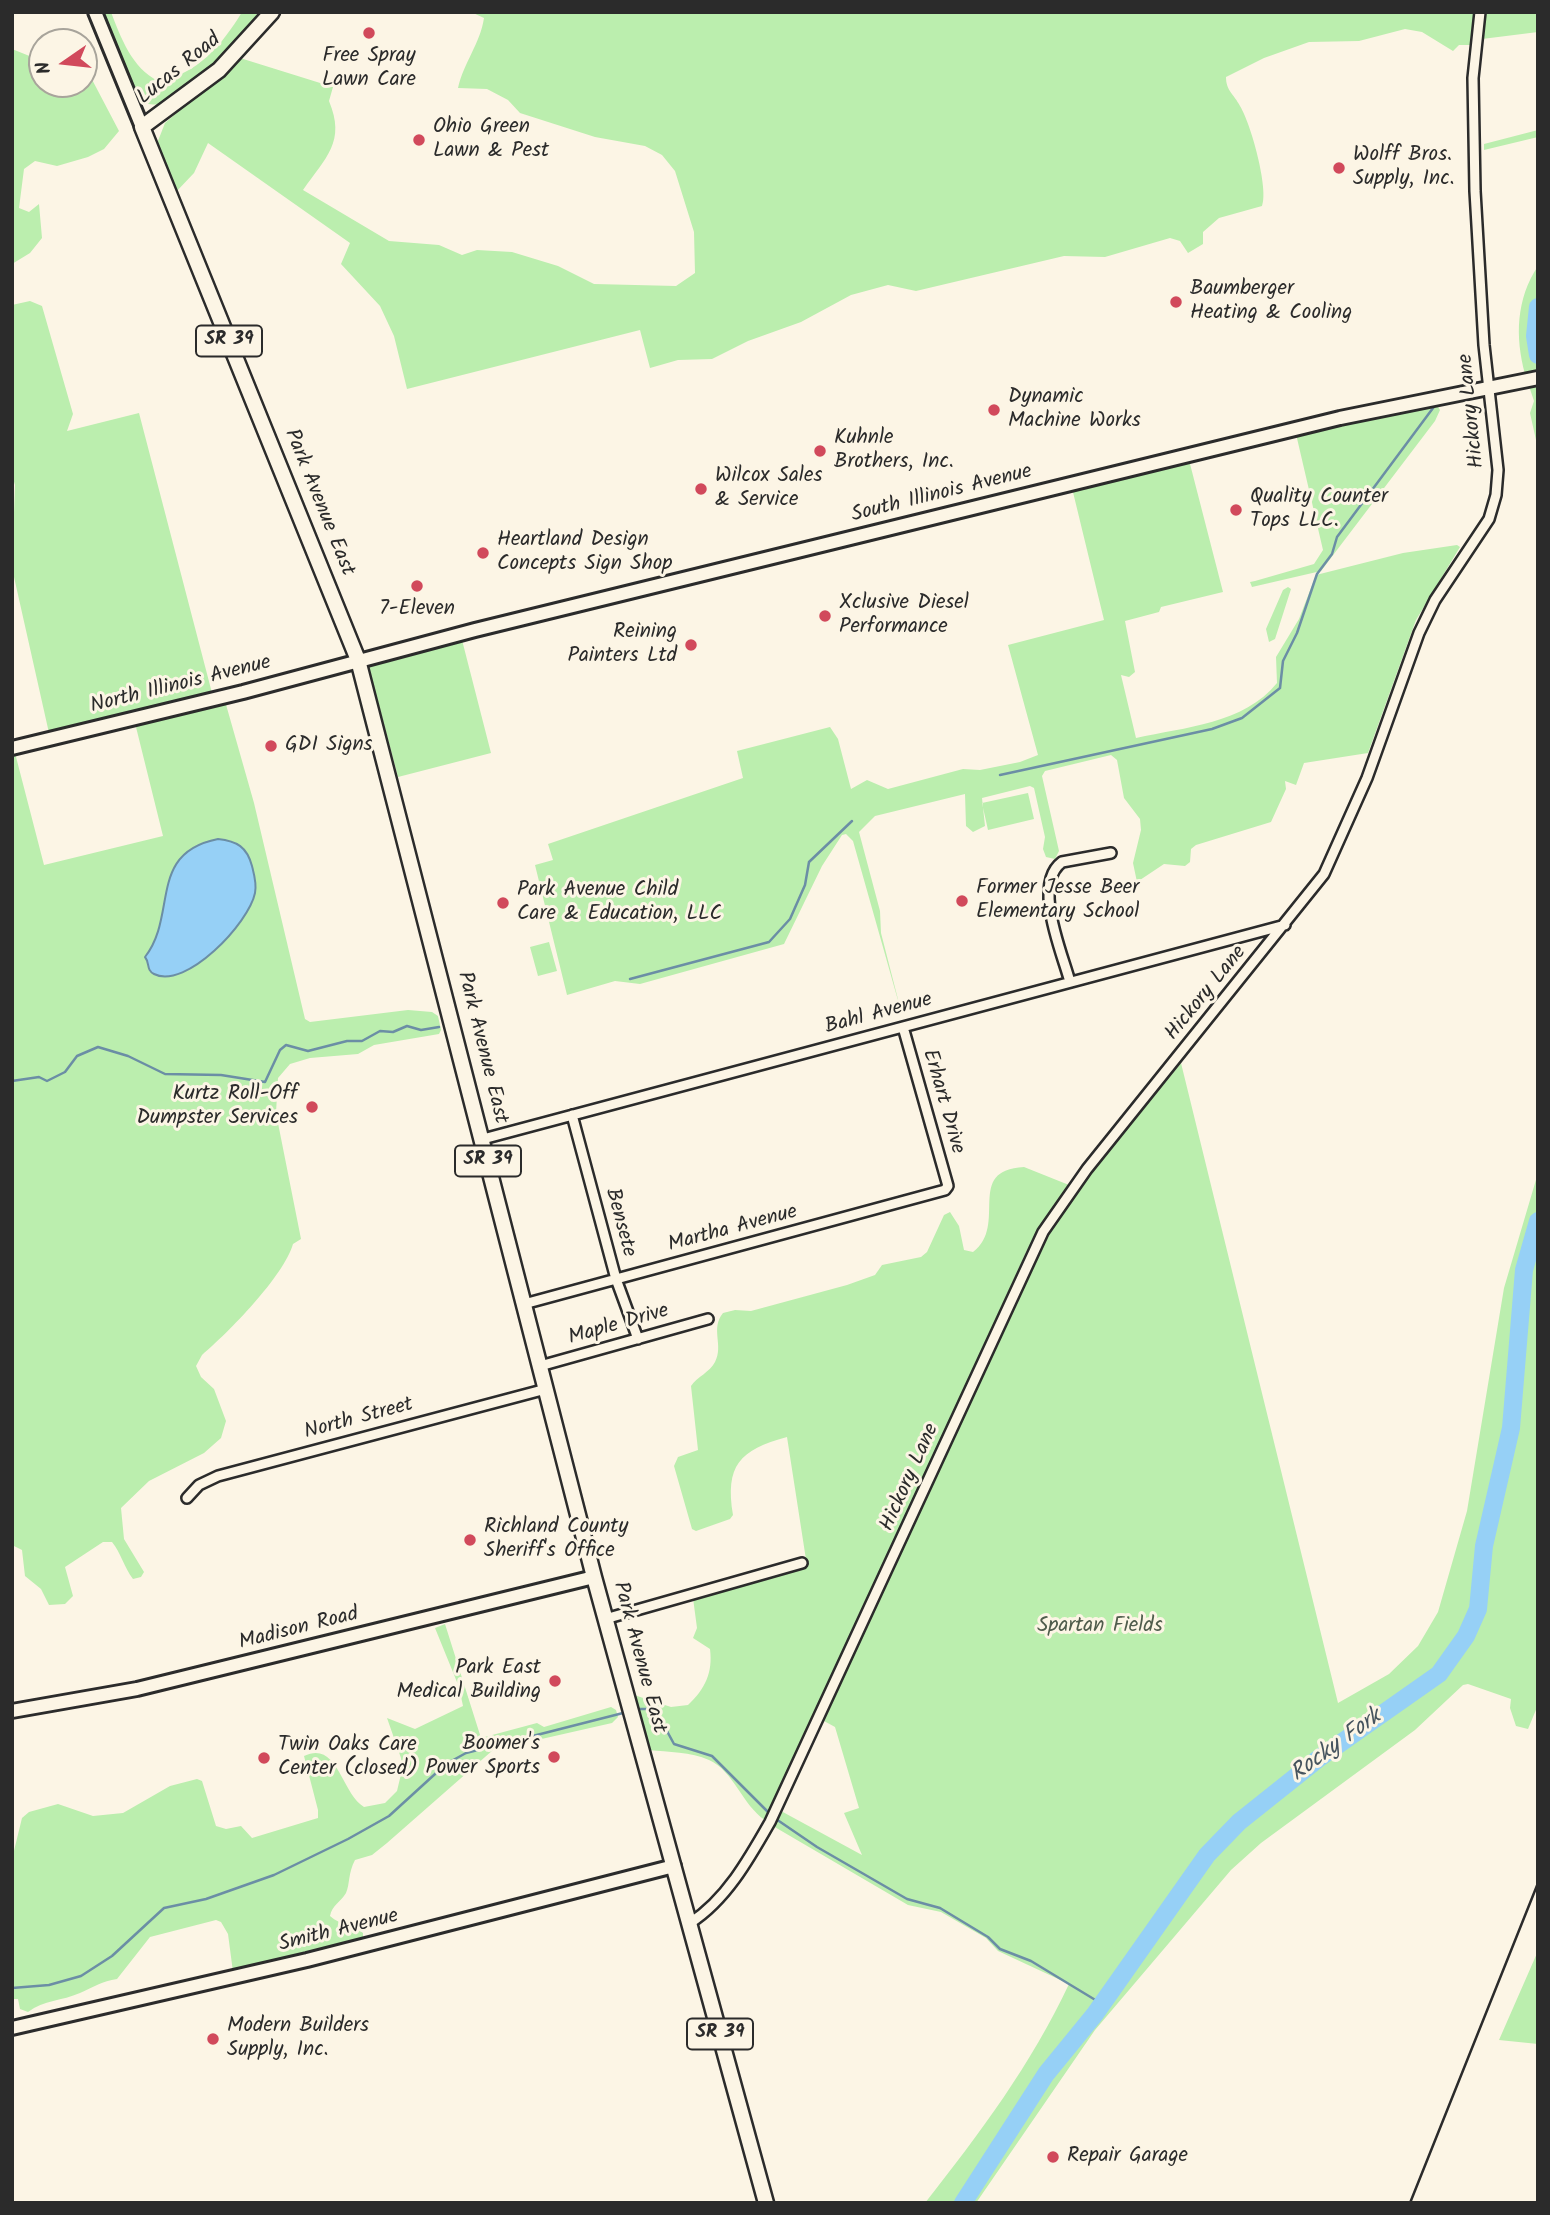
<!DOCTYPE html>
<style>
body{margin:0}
#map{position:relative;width:1550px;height:2215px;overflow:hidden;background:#fcf5e5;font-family:Kalam,sans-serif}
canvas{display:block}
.frame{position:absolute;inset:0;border:14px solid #2b2b2b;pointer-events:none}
.north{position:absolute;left:28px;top:28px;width:70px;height:70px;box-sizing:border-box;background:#fcf5e5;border:2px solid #a8a49b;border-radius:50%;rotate:256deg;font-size:19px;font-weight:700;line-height:28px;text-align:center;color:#2b2b2b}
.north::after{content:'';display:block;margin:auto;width:24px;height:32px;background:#d1495b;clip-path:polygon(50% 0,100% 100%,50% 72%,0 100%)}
</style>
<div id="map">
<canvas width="1550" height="2215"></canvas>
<div class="frame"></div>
<div class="north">N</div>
</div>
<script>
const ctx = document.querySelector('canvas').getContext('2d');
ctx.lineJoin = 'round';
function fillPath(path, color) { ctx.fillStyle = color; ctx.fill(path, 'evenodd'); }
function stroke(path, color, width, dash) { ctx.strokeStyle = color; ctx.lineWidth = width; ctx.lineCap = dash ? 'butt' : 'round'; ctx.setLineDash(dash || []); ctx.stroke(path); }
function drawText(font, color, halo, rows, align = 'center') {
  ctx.font = font + ' Kalam,sans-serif'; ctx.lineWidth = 6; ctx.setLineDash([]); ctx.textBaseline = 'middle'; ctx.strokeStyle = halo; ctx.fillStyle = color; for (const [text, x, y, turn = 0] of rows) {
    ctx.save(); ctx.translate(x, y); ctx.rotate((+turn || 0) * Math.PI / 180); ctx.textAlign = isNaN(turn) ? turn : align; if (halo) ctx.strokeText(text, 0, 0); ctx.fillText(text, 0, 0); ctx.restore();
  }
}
fillPath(new Path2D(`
 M101 12H111C121 38 132 68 158 81 197 75 222 45 242 12H265L224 58 164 103C151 106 144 105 135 95Z
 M471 12H1475L1471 45H1459L1453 51 1422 32 1405 29 1359 41 1309 42 1264 58 1226 77C1226 91 1234 94 1240 106 1251 124 1269 189 1262 206L1219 218 1203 232V244L1188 253 1180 241 1170 238 1105 257 1064 256 916 291 888 285 851 295 801 322 748 341 712 359 678 360 650 368 640 330 407 389 394 336 380 306 341 264 350 243 208 143 194 173 175 193 156 146 165 123 240 58 333 87 329 101C346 142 326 157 303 190L389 241 439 245 462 255 477 250 512 252 558 266 594 284 676 286 695 273 694 232 675 171 662 155 645 146 595 137 520 113 508 100 487 89 458 88C464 62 480 44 484 18Z
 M1486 12H1538V32L1482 39Z
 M12 49 42 61V84H84V70H87L119 131 104 149 88 157 57 166 35 161 24 169 19 208 29 212 39 204 42 238 30 253 12 264Z
 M1538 130V137L1484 150V144Z
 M1538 266 1535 336 1538 371 1525 374C1515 337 1516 299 1538 266Z
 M30 301 42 306 73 414 67 431 139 413 212 693 49 733 12 568 15 485 12 475V305Z
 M1538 384V449L1530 413 1534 401 1529 386Z
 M1435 402 1440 410 1435 421 1321 571 1252 587 1250 582 1255 581 1314 564 1323 550 1296 434Z
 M1189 460 1223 592 1161 607 1159 612 1125 621 1135 672 1129 677 1121 675 1136 738C1185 727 1244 724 1277 683L1276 657 1299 619 1316 575 1403 553 1457 545 1460 547 1416 620 1368 753 1304 763 1296 785 1285 781 1286 789 1271 822 1196 845 1191 849 1190 862 1185 866 1164 864 1137 882 1133 863 1141 830 1140 819 1124 798 1117 760 1111 755 1045 771 1042 776 1059 851 1055 859 1046 857 1043 849 1045 837 1034 788 1030 786 982 798 985 826 973 832 966 826 965 794 875 816 859 832 880 911 881 933 901 1011 853 841 846 834 842 835 822 866 784 944 640 984 615 981 567 995 535 865 553 860 548 844 743 778 737 751 830 727 838 739 851 789 867 780 888 789 963 769 980 770 1020 762 1038 755 1008 645 1104 620 1072 488Z
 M1288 587 1291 589 1275 639 1269 642 1266 629 1283 590Z
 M462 640 491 753 398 777 368 664Z
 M225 701 254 803 305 1019 310 1022 408 1010 432 1012 438 1016 441 1030 439 1034 374 1045 358 1054 310 1058 290 1064 278 1078 276 1113 301 1239 293 1244C284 1276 228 1333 202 1355L196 1366 201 1377 214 1389 226 1421 221 1438 204 1453 149 1481 121 1508 124 1539 144 1572 141 1577 133 1579C124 1567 121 1553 112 1542H103L65 1567 73 1596 65 1604 49 1605 41 1589 25 1576 22 1550 12 1545V754L15 753 44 865 163 836 135 723Z
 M1028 793 1034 819 988 830 982 803Z
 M549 942 557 971 538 976 530 947Z
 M1181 1063 1338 1703 1389 1674 1418 1646 1438 1612 1467 1511 1504 1288 1538 1173V1705L1528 1729 1516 1726 1510 1708 1511 1699 1468 1684 1463 1685 1415 1730 1261 1843 1231 1870 1095 2030 976 2203H925C980 2133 1031 2065 1069 1984L998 1951 986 1938 941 1912 908 1905 773 1826 781 1811 862 1855 844 1813 859 1808 835 1727 824 1721 1036 1255 1076 1190Z
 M1024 1167 1069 1185 1027 1250 816 1716 765 1820C743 1806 733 1770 709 1760 691 1752 668 1752 649 1750L634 1695 671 1707 688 1705C705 1689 713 1673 710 1649L693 1638 697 1628 693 1598 807 1566 787 1437C739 1450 725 1466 733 1515L730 1519 696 1531 692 1529 674 1466 678 1457 698 1450 691 1386C697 1377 710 1372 715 1362 724 1345 710 1329 723 1313L735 1310 751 1311 847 1285 875 1275 882 1265 921 1257 927 1252 944 1215 950 1212 959 1226 964 1250 973 1252C1009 1225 964 1170 1024 1167Z
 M445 1624 481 1738 537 1723 544 1727 611 1707 616 1710 618 1717 612 1723 493 1750 387 1843 372 1855 355 1860C348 1873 350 1884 346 1893 341 1902 332 1905 330 1916 341 1926 352 1924 363 1933V1939L233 1972 228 1934 221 1922 216 1920 150 1937 117 1979C102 1981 94 1987 80 1993 62 2001 44 2000 28 2012L20 2009 18 1999H12V1859L22 1818 29 1812 58 1804 93 1816 123 1813 170 1786 197 1779 202 1781 216 1826 226 1829 241 1826 252 1838 318 1818V1810L304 1756C338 1740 341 1793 364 1807L385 1803 397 1791 402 1770 401 1758 387 1718 415 1729 463 1706 459 1687 435 1628Z
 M1538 1951V2044L1499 2040Z`), '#bbeeae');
const water = new Path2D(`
 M218 839C237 841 247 847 252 866 254 874 257 884 255 893 249 923 186 990 154 974 146 970 150 963 145 957 178 915 147 853 218 839Z`);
fillPath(water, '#96d0f6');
stroke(water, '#6b8ea5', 2);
stroke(new Path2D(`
 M1317 574 1332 554 1337 537 1436 404
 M1000 775 1212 729 1242 718 1280 688 1283 661 1297 633 1317 574
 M630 979 769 942 790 919 805 885 809 862 852 821
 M12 1081 39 1077 47 1081 65 1072 77 1056 98 1047 128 1056 165 1074 221 1075 265 1082 280 1050 286 1045 308 1051 347 1041H362L380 1031 393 1032 407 1026 421 1030 439 1027
 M637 1709H655L674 1744 712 1756 771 1815
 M776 1819 817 1847 907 1899 940 1908 988 1937 1000 1949 1031 1961 1102 2004
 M12 1988 49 1985 81 1976 112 1956 164 1908 206 1899 274 1875 348 1839 389 1816 446 1764 466 1753 627 1712`), '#6b8ea5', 2.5);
stroke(new Path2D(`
 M1538 307 1535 336 1538 355
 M963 2203 1046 2074 1095 2014 1207 1855 1239 1822 1318 1759 1439 1674 1466 1636 1478 1609 1484 1546 1511 1428 1524 1270 1538 1221`), '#96d0f6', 18);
const street = new Path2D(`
 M1070 982C1062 952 1032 884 1062 862L1111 853
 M572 1115 616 1279 638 1339
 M483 1139 1285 925
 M524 1304 945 1190 948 1186 903 1027
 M540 1366 708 1319
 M187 1498 199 1485 218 1476 546 1389
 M605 1619 802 1563
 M690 1923C726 1900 749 1859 770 1822L1043 1232 1087 1169 1324 874 1367 778 1419 633 1435 600 1489 519 1496 495 1498 470 1484 345 1475 191 1473 78 1480 12`);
const secondary = new Path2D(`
 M95 12 142 127
 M12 748 243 692 475 630 1340 418 1538 378
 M12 1711 137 1689 594 1577
 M12 2028 307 1960 674 1866`);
const primary = new Path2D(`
 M272 12 219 70 142 127 358 660 594 1577 766 2203`);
stroke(street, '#2b2b2b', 14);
stroke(secondary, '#2b2b2b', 18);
stroke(primary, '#2b2b2b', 19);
stroke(street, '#fcf5e5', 9);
stroke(secondary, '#fcf5e5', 12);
stroke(primary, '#fcf5e5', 14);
stroke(new Path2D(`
 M1410 2203 1538 1883`), '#2b2b2b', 2.5);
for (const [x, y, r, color] of [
 [369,33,7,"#d1495b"],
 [419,140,7,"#d1495b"],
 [1339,168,7,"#d1495b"],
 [1176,302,7,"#d1495b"],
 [994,410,7,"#d1495b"],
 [820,451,7,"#d1495b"],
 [701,489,7,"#d1495b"],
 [1236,510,7,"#d1495b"],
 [483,553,7,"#d1495b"],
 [417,586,7,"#d1495b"],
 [825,616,7,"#d1495b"],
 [691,645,7,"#d1495b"],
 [271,746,7,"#d1495b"],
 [962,901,7,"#d1495b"],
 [503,903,7,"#d1495b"],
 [312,1107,7,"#d1495b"],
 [470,1540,7,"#d1495b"],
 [555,1681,7,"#d1495b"],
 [554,1757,7,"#d1495b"],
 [264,1758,7,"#d1495b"],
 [213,2039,7,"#d1495b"],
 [1053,2157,7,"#d1495b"]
]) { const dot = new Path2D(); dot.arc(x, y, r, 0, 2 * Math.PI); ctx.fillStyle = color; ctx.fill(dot); stroke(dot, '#fcf5e5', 2.5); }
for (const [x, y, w] of [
 [229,341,66],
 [488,1161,66],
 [720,2034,66]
]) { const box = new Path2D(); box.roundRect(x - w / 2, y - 15.5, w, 31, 5); ctx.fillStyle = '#fcf5e5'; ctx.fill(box); stroke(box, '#2b2b2b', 2); }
drawText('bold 19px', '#2b2b2b', null, [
 ["SR 39",229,341],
 ["SR 39",488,1161],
 ["SR 39",720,2034]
]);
drawText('21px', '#2b2b2b', '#fcf5e5', [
 ["Free Spray",369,57,"center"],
 ["Lawn Care",369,81,"center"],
 ["Ohio Green",433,128],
 ["Lawn & Pest",433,152],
 ["Wolff Bros.",1353,156],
 ["Supply, Inc.",1353,180],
 ["Baumberger",1190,290],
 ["Heating & Cooling",1190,314],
 ["Dynamic",1008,398],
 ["Machine Works",1008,422],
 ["Kuhnle",834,439],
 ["Brothers, Inc.",834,463],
 ["Wilcox Sales",715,477],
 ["& Service",715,501],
 ["Quality Counter",1250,498],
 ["Tops LLC.",1250,522],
 ["Heartland Design",497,541],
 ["Concepts Sign Shop",497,565],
 ["Xclusive Diesel",839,604],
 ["Performance",839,628],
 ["7-Eleven",417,610,"center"],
 ["Reining",677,633,"right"],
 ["Painters Ltd",677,657,"right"],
 ["GDI Signs",285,746],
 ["Former Jesse Beer",976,889],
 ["Elementary School",976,913],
 ["Park Avenue Child",517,891],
 ["Care & Education, LLC",517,915],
 ["Kurtz Roll-Off",298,1095,"right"],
 ["Dumpster Services",298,1119,"right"],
 ["Richland County",484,1528],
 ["Sheriff's Office",484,1552],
 ["Park East",541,1669,"right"],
 ["Medical Building",541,1693,"right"],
 ["Boomer's",540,1745,"right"],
 ["Power Sports",540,1769,"right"],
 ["Twin Oaks Care",278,1746],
 ["Center (closed)",278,1770],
 ["Modern Builders",227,2027],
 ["Supply, Inc.",227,2051],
 ["Repair Garage",1067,2157]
], 'left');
drawText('21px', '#2b2b2b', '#fcf5e5', [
 ["Lucas Road",180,70,-39],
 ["Hickory Lane",1473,411,-96],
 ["South Illinois Avenue",942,495,-14],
 ["Park Avenue East",318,503,68],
 ["North Illinois Avenue",181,686,-14],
 ["Hickory Lane",1207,994,-51],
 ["Bahl Avenue",879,1015,-15],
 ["Park Avenue East",481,1048,76],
 ["Erhart Drive",942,1102,74],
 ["Bensete",619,1223,75],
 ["Martha Avenue",733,1230,-15],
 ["Maple Drive",619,1326,-16],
 ["North Street",359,1420,-15],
 ["Hickory Lane",911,1478,-66],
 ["Madison Road",299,1630,-14],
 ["Park Avenue East",638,1658,75],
 ["Smith Avenue",339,1932,-14]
]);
drawText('21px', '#4f5c4c', '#fcf5e5', [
 ["Spartan Fields",1100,1627]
]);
drawText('italic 23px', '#46545e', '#fcf5e5', [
 ["Rocky Fork",1337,1747,-36]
]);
</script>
